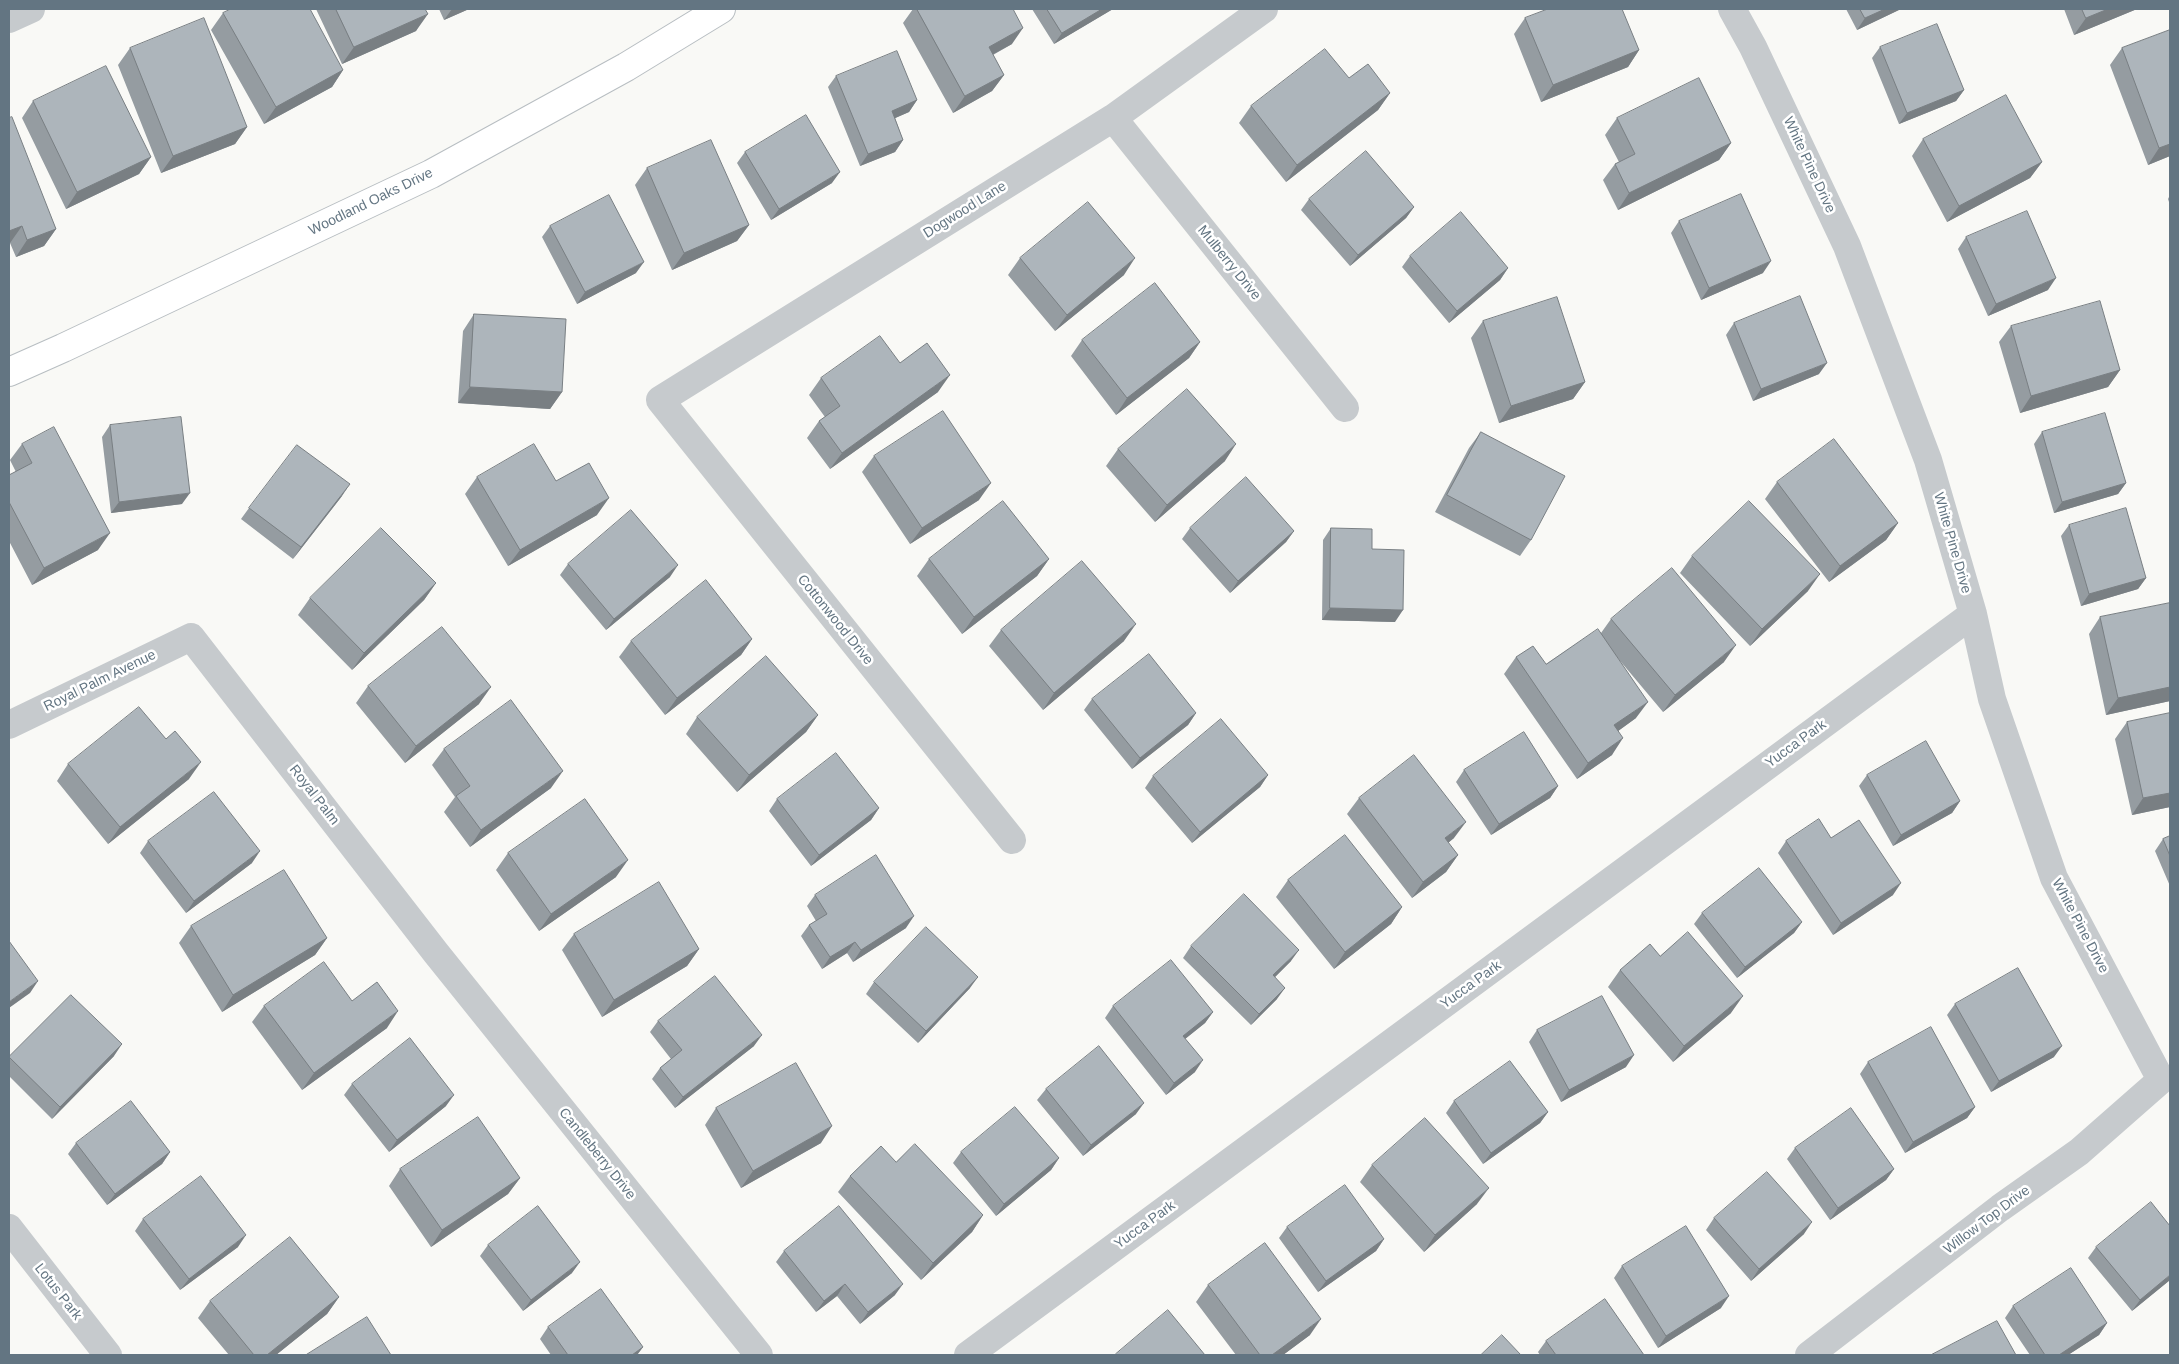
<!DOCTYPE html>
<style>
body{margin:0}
#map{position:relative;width:2179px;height:1364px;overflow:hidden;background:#f9f9f6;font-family:Helvetica,sans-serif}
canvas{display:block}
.frame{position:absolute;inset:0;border:10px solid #637582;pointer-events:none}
</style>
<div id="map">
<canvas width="2179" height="1364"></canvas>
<div class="frame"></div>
</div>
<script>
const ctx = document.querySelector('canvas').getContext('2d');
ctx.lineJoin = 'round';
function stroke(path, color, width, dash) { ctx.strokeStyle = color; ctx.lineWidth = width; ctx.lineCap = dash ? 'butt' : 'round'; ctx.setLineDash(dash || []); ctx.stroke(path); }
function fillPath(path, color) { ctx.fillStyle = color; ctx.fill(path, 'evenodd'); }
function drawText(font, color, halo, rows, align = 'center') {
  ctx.font = font + ' Helvetica,sans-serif'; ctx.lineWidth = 5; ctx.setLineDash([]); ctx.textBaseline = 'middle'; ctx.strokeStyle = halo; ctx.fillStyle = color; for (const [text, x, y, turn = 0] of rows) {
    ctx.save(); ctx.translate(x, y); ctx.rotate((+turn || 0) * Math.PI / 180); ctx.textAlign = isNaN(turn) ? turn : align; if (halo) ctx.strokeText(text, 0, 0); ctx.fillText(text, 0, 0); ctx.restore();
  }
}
const secondary = new Path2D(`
 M9 372 63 348 431 174 626 67 721 9`);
stroke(secondary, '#b8bec2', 30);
stroke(new Path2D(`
 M1732 9 1753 47 1847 246 1928 460 1973 614 1992 699 2054 878 2161 1080 2079 1152 2000 1208 1809 1355
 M9 19 31 9
 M1113 118 1345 408
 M9 725 191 637 436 953 759 1355
 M1012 840 660 400 1113 118 1264 9
 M9 1228 108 1355
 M968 1355 1973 614`), '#c6cacd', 28);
stroke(secondary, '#fff', 28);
fillPath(new Path2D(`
 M316 9H425L416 31 342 64Z
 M439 9H469L444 20Z
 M913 9H1013L1012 44 993 55 1004 75 992 91 953 113 903 23Z
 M1032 9H1113L1054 44Z
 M1846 9H1901L1857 30Z
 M2064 9H2137L2074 35Z
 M223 13 343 70 332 87 264 124 211 30Z
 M1525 18 1639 50 1628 67 1541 102 1514 34Z
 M2170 30V156L2148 165 2110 65 2122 48Z
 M1880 47 1964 90 1956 101 1899 124 1872 58Z
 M130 48 247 127 235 144 161 173 118 65Z
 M836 76 917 100 909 112 895 118 903 140 895 152 860 166 828 87Z
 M1349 78 1390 93 1378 110 1286 182 1239 123 1251 106Z
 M33 101 151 157 139 174 66 209 22 118Z
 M9 118 56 229 44 246 16 257 10 243H9Z
 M1617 118 1731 143 1719 160 1618 210 1603 180 1615 164 1619 162 1605 135Z
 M1923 139 2042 162 2030 178 1947 222 1912 156Z
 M745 152 832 183 771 220 737 163Z
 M647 168 749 225 737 241 672 270 635 185Z
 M2170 195V205L2168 199Z
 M1309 199 1414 207 1406 218 1350 266 1301 210Z
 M1679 221 1763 273 1701 300 1671 233Z
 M550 226 636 273 577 304 542 237Z
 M1966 237 2048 290 1988 316 1958 249Z
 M1410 256 1508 268 1500 280 1449 323 1402 267Z
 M1020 258 1124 275 1055 331 1008 275Z
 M474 314 562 392 550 409 458 403 463 331Z
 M1483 321 1585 382 1573 399 1499 423 1471 338Z
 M1734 323 1819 374 1753 401 1726 335Z
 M2011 326 2120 370 2108 387 2020 413 1999 342Z
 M1082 340 1200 342 1189 358 1116 415 1071 356Z
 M900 363 938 392 830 469 807 438 819 421 825 417 809 395 821 378Z
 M110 425 182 504 111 513 102 437Z
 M1481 432 1531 540 1520 556 1435 512 1469 448Z
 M2042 432 2126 483 2118 494 2054 513 2034 444Z
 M22 444 98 550 32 585 9 541V475L16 472 10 460Z
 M1118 449 1225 461 1155 522 1106 466Z
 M874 456 979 500 910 544 862 472Z
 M477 477 556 481 597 515 508 566 465 494Z
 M1777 482 1898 523 1886 540 1829 582 1765 499Z
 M342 496 293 559 241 519 249 508Z
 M2069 525 2146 578 2138 589 2081 606 2061 536Z
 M1190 528 1294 531 1286 542 1230 593 1182 539Z
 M1331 528 1372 549 1395 622 1322 620 1323 540Z
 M1692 556 1808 591 1750 646 1680 573Z
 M929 559H1049L1037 576 962 634 917 576Z
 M568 564 670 577 606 630 560 575Z
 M436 583 424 600 352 670 298 615 310 598Z
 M2170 603V701L2106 715 2089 634 2100 617Z
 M1611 619 1724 662 1663 712 1616 656 1636 718 1618 731 1612 755 1577 779 1504 674 1516 657 1546 664 1601 633Z
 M1001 630 1124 641 1043 710 989 646Z
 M752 639 741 655 665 715 619 657 631 641Z
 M368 686 479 704 405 763 356 703Z
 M1092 699 1196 713 1188 725 1132 769 1084 710Z
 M2170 713V807L2132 815 2115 739 2127 722Z
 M818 715 806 732 737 792 686 734 697 717Z
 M444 749 551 788 470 847 444 812 455 797 432 765Z
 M68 764 189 779 108 844 57 781Z
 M1464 770 1558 786 1550 798 1491 835 1456 782Z
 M1268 775 1260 787 1192 843 1145 788 1153 776Z
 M1867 775 1960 801 1952 813 1893 846 1859 786Z
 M1359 798 1454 838 1448 843 1458 855 1446 872 1412 898 1347 814Z
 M777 799 879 808 871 820 811 866 769 811Z
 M2170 836V886L2155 851 2163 839Z
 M1831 838 1893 895 1833 935 1778 853 1786 841Z
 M148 841 252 863 186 913 140 853Z
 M508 853 616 877 539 931 496 870Z
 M1288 880 1402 907 1391 924 1334 969 1276 897Z
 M815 895 906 928 853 962 847 953 822 969 801 936 809 925 816 921 807 906Z
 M1702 913 1802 922 1794 933 1737 978 1694 924Z
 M191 926 327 938 315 955 222 1012 179 943Z
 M574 934 699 949 687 966 602 1017 562 950Z
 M1191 946 1291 961 1275 977 1277 999 1251 1025 1183 958Z
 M1660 956 1731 1013 1673 1062 1608 987 1620 970Z
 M874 982 970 988 918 1043 866 994Z
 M71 995 114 1056 52 1119 9 1076V1057Z
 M352 1001 387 1028 302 1090 252 1022 264 1006Z
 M1955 1004 2054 1057 1991 1092 1947 1015Z
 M1113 1006 1213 1012 1205 1023 1185 1039 1195 1072 1166 1095 1105 1018Z
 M658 1021 754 1046 675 1108 652 1079 660 1068 671 1059 650 1032Z
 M1537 1030 1626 1067 1561 1102 1529 1042Z
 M1868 1062 1975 1107 1967 1118 1905 1153 1860 1074Z
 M352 1084 446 1106 389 1152 344 1095Z
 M1046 1089 1136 1114 1083 1156 1037 1100Z
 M1454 1101 1548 1112 1540 1123 1483 1164 1446 1113Z
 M716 1108 821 1143 741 1188 705 1125Z
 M76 1143 170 1152 162 1164 107 1205 68 1154Z
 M1795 1148 1894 1169 1886 1180 1830 1220 1787 1159Z
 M961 1152 1059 1158 1051 1170 996 1216 953 1163Z
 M896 1162 983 1215 972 1232 921 1280 838 1192 850 1176Z
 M1372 1165 1477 1204 1424 1252 1360 1182Z
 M400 1169 520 1178 508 1194 431 1247 389 1186Z
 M1714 1218 1804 1234 1751 1281 1706 1230Z
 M143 1219 238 1247 180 1290 135 1231Z
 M1287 1227 1384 1239 1376 1251 1318 1292 1279 1238Z
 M488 1245 572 1273 523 1311 480 1256Z
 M2096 1247 2170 1280 2132 1311 2088 1258Z
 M784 1251 895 1295 860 1324 837 1296 816 1312 776 1262Z
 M1622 1266 1721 1308 1658 1348 1614 1278Z
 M1208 1285 1310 1335 1283 1355H1236L1196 1302Z
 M339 1297 327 1314 276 1355H229L198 1318 210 1301Z
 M2013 1306 2107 1323 2099 1335 2068 1355H2030L2005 1318Z
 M548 1327 643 1347 637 1355H551L540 1339Z
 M1546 1341 1644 1355H1540L1538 1352Z`), '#959ca1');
fillPath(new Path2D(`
 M452 9H469L444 20Z
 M1102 9H1113L1054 44 1062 33Z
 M1885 9H1901L1857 30 1865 18Z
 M2108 9H2137L2074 35 2086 18Z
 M428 14 416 31 342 64 354 47Z
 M1023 28 1012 44 977 63 989 47Z
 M1639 50 1628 67 1541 102 1553 85Z
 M343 70 332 87 264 124 276 107Z
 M1004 75 992 91 953 113 965 96Z
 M1964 90 1956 101 1899 124 1907 113Z
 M1390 93 1378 110 1286 182 1297 165Z
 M917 100 909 112 884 123 892 111Z
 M247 127 235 144 161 173 173 156Z
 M903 140 895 152 860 166 868 154Z
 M1731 143 1719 160 1618 210 1629 193Z
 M2170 144V156L2148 165 2159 148Z
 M151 157 139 174 66 209 77 192Z
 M2042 162 2030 178 1947 222 1959 206Z
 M840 172 832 183 771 220 779 209Z
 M1414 207 1406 218 1350 266 1358 255Z
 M749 225 737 241 672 270 684 253Z
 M22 226 10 243H9V231Z
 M56 229 44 246 16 257 27 240Z
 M1135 258 1124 275 1055 331 1067 315Z
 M1771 261 1763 273 1701 300 1709 288Z
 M644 262 636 273 577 304 585 292Z
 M1508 268 1500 280 1449 323 1457 311Z
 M2056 278 2048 290 1988 316 1996 304Z
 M1200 342 1189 358 1116 415 1127 398Z
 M1827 363 1819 374 1753 401 1761 389Z
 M2120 370 2108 387 2020 413 2031 396Z
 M950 375 938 392 830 469 842 453Z
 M1585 382 1573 399 1499 423 1511 406Z
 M470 387 562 392 550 409 458 403Z
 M1236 444 1225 461 1155 522 1167 505Z
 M991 483 979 500 910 544 922 528Z
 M2126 483 2118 494 2054 513 2062 502Z
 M350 484 342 496 293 559 301 547Z
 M190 493 182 504 111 513 119 502Z
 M609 498 597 515 508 566 520 550Z
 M1898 523 1886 540 1829 582 1840 566Z
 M1294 531 1286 542 1230 593 1238 581Z
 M110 533 98 550 32 585 44 568Z
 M1049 559 1037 576 962 634 974 617Z
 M678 565 670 577 606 630 614 619Z
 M1820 574 1808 591 1750 646 1762 629Z
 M2146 578 2138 589 2081 606 2089 594Z
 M436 583 424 600 352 670 364 653Z
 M1330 608 1403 610 1395 622 1322 620Z
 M1136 624 1124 641 1043 710 1054 693Z
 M752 639 741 655 665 715 677 698Z
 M1736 645 1724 662 1663 712 1675 695Z
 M491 687 479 704 405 763 416 746Z
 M2170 687V701L2106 715 2118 698Z
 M1648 702 1636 718 1603 742 1614 725Z
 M1196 713 1188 725 1132 769 1140 758Z
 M818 715 806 732 737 792 749 775Z
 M1623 738 1612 755 1577 779 1588 763Z
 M201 762 189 779 108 844 120 827Z
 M563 771 551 788 470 847 481 830Z
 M1268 775 1260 787 1192 843 1200 832Z
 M1558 786 1550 798 1491 835 1499 824Z
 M2170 793V807L2132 815 2143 798Z
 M1960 801 1952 813 1893 846 1901 835Z
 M879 808 871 820 811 866 819 855Z
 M1466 822 1454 838 1433 855 1445 838Z
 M260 851 252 863 186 913 194 901Z
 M1458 855 1446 872 1412 898 1423 882Z
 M628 860 616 877 539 931 551 914Z
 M1901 883 1893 895 1833 935 1841 923Z
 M1402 907 1391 924 1334 969 1345 952Z
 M914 916 906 928 853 962 861 950Z
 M1802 922 1794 933 1737 978 1745 967Z
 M327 938 315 955 222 1012 233 995Z
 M855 942 847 953 822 969 830 957Z
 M699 949 687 966 602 1017 614 1000Z
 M1299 950 1291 961 1265 987 1273 975Z
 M978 977 970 988 918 1043 926 1031Z
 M38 981 30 993 9 1008V1002Z
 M1285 988 1277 999 1251 1025 1259 1014Z
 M1743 996 1731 1013 1673 1062 1684 1046Z
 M398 1011 387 1028 302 1090 314 1073Z
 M1213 1012 1205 1023 1175 1047 1183 1036Z
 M762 1035 754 1046 675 1108 683 1097Z
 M122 1044 114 1056 52 1119 60 1107Z
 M2062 1046 2054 1057 1991 1092 1999 1081Z
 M1634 1055 1626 1067 1561 1102 1569 1090Z
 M1203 1060 1195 1072 1166 1095 1174 1083Z
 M454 1095 446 1106 389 1152 397 1140Z
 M1144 1103 1136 1114 1083 1156 1091 1145Z
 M1975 1107 1967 1118 1905 1153 1913 1142Z
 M1548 1112 1540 1123 1483 1164 1491 1153Z
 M832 1126 821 1143 741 1188 753 1171Z
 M170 1152 162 1164 107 1205 115 1194Z
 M1059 1158 1051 1170 996 1216 1004 1204Z
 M1894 1169 1886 1180 1830 1220 1838 1208Z
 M520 1178 508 1194 431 1247 442 1230Z
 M1489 1188 1477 1204 1424 1252 1435 1235Z
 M983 1215 972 1232 921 1280 933 1263Z
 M1812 1222 1804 1234 1751 1281 1759 1269Z
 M246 1235 238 1247 180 1290 189 1279Z
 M1384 1239 1376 1251 1318 1292 1326 1281Z
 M580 1262 572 1273 523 1311 531 1300Z
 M2170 1275V1280L2132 1311 2140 1300Z
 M845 1284 837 1296 816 1312 824 1301Z
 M903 1284 895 1295 860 1324 868 1312Z
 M1729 1296 1721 1308 1658 1348 1666 1336Z
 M339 1297 327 1314 276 1355H267Z
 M1321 1319 1310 1335 1283 1355H1272Z
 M2107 1323 2099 1335 2068 1355H2059Z
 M643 1347 637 1355H632Z`), '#797f83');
const building = new Path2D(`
 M231 9H310L343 70 276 107 223 13Z
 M336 9H425L428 14 354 47Z
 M917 9H1013L1023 28 989 47 1004 75 965 96Z
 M1047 9H1102L1062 33Z
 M1548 9H1622L1639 50 1553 85 1525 18Z
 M1860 9H1885L1865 18Z
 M2082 9H2108L2086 18Z
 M204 18 247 127 173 156 130 48Z
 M1937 24 1964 90 1907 113 1880 47Z
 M2170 30V144L2159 148 2122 48Z
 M1325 49 1349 78 1368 64 1390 93 1297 165 1251 106Z
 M897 51 917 100 892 111 903 140 868 154 836 76Z
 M106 66 151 157 77 192 33 101Z
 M1699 78 1731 143 1629 193 1615 164 1635 154 1617 118Z
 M2006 95 2042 162 1959 206 1923 139Z
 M806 115 840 172 779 209 745 152Z
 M12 117 56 229 27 240 22 226 9 231V118Z
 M711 140 749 225 684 253 647 168Z
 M1366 151 1414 207 1358 255 1309 199Z
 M1741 194 1771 261 1709 288 1679 221Z
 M609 195 644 262 585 292 550 226Z
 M1088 202 1135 258 1067 315 1020 258Z
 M2027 211 2056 278 1996 304 1966 237Z
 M1461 212 1508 268 1457 311 1410 256Z
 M1155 283 1200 342 1127 398 1082 340Z
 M1800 296 1827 363 1761 389 1734 323Z
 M1557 297 1585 382 1511 406 1483 321Z
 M2100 301 2120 370 2031 396 2011 326Z
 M474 314 566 319 562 392 470 387Z
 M880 336 900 363 927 343 950 375 842 453 819 421 840 406 821 378Z
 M1187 389 1236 444 1167 505 1118 449Z
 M943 411 991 483 922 528 874 456Z
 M2105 413 2126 483 2062 502 2042 432Z
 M181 417 190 493 119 502 110 425Z
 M54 427 110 533 44 568 9 502V475L32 463 22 444Z
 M1481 432 1565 476 1531 540 1447 495Z
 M1834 439 1898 523 1840 566 1777 482Z
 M534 444 556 481 589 463 609 498 520 550 477 477Z
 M297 445 350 484 301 547 249 508Z
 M1246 477 1294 531 1238 581 1190 528Z
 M1003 501 1049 559 974 617 929 559Z
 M1749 501 1820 574 1762 629 1692 556Z
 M2126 508 2146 578 2089 594 2069 525Z
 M631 510 678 565 614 619 568 564Z
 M381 528 436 583 364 653 310 598Z
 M1331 528 1372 529V549L1404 550 1403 610 1330 608Z
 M1082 561 1136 624 1054 693 1001 630Z
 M1672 568 1736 645 1675 695 1611 619Z
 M706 580 752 639 677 698 631 641Z
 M2170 603V687L2118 698 2100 617Z
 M442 627 491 687 416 746 368 686Z
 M1598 629 1648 702 1614 725 1623 738 1588 763 1516 657 1533 646 1546 664Z
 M1149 654 1196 713 1140 758 1092 699Z
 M766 656 818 715 749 775 697 717Z
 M511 700 563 771 481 830 456 796 470 786 444 749Z
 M139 707 166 739 175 731 201 762 120 827 68 764Z
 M2170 713V793L2143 798 2127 722Z
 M1221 719 1268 775 1200 832 1153 776Z
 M1524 732 1558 786 1499 824 1464 770Z
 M1926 741 1960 801 1901 835 1867 775Z
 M836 753 879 808 819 855 777 799Z
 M1414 755 1466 822 1445 838 1458 855 1423 882 1359 798Z
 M214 792 260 851 194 901 148 841Z
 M585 799 628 860 551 914 508 853Z
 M1819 819 1831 838 1859 820 1901 883 1841 923 1786 841Z
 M1345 835 1402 907 1345 952 1288 880Z
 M2170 836V856L2163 839Z
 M876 855 914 916 861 950 855 942 830 957 809 925 827 914 815 895Z
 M1759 868 1802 922 1745 967 1702 913Z
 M284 870 327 938 233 995 191 926Z
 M659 882 699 949 614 1000 574 934Z
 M1244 894 1299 950 1273 975 1285 988 1259 1014 1191 946Z
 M926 927 978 977 926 1031 874 982Z
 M1688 932 1743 996 1684 1046 1620 970 1650 944 1660 956Z
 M9 941 38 981 9 1002Z
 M1171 960 1213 1012 1183 1036 1203 1060 1174 1083 1113 1006Z
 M324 962 352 1001 377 982 398 1011 314 1073 264 1006Z
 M2018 968 2062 1046 1999 1081 1955 1004Z
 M715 976 762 1035 683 1097 660 1068 682 1050 658 1021Z
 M71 995 122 1044 60 1107 9 1057Z
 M1602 996 1634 1055 1569 1090 1537 1030Z
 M1931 1027 1975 1107 1913 1142 1868 1062Z
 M410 1038 454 1095 397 1140 352 1084Z
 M1099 1046 1144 1103 1091 1145 1046 1089Z
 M1510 1061 1548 1112 1491 1153 1454 1101Z
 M796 1063 832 1126 753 1171 716 1108Z
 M131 1101 170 1152 115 1194 76 1143Z
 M1015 1107 1059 1158 1004 1204 961 1152Z
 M1851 1108 1894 1169 1838 1208 1795 1148Z
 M478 1117 520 1178 442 1230 400 1169Z
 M1425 1118 1489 1188 1435 1235 1372 1165Z
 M915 1144 983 1215 933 1263 850 1176 881 1146 896 1162Z
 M1767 1172 1812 1222 1759 1269 1714 1218Z
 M201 1176 246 1235 189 1279 143 1219Z
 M1345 1185 1384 1239 1326 1281 1287 1227Z
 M2151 1202 2170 1226V1275L2140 1300 2096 1247Z
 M538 1206 580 1262 531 1300 488 1245Z
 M839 1206 903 1284 868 1312 845 1284 824 1301 784 1251Z
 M1686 1226 1729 1296 1666 1336 1622 1266Z
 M290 1237 339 1297 267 1355H254L210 1301Z
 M1265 1243 1321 1319 1272 1355H1260L1208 1285Z
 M2071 1268 2107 1323 2059 1355H2045L2013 1306Z
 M601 1289 643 1347 632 1355H568L548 1327Z
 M1605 1299 1644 1355H1556L1546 1341Z
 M1168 1310 1205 1355H1117L1116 1354Z
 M367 1317 391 1355H306Z
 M1997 1321 2016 1355H1931Z
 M1502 1335 1521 1355H1481Z`);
fillPath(building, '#adb5bb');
stroke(building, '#797f83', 1);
drawText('14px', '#637582', '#fff', [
 ["White Pine Drive",1809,165,65],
 ["Woodland Oaks Drive",371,202,-26],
 ["Dogwood Lane",965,210,-32],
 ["Mulberry Drive",1229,263,51],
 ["White Pine Drive",1952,543,74],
 ["Cottonwood Drive",835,620,51],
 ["Royal Palm Avenue",100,681,-26],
 ["Yucca Park",1796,744,-36],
 ["Royal Palm",314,795,52],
 ["White Pine Drive",2080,926,62],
 ["Yucca Park",1471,985,-36],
 ["Candleberry Drive",597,1154,51],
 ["Willow Top Drive",1987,1220,-37],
 ["Yucca Park",1145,1225,-36],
 ["Lotus Park",58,1292,52]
]);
</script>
